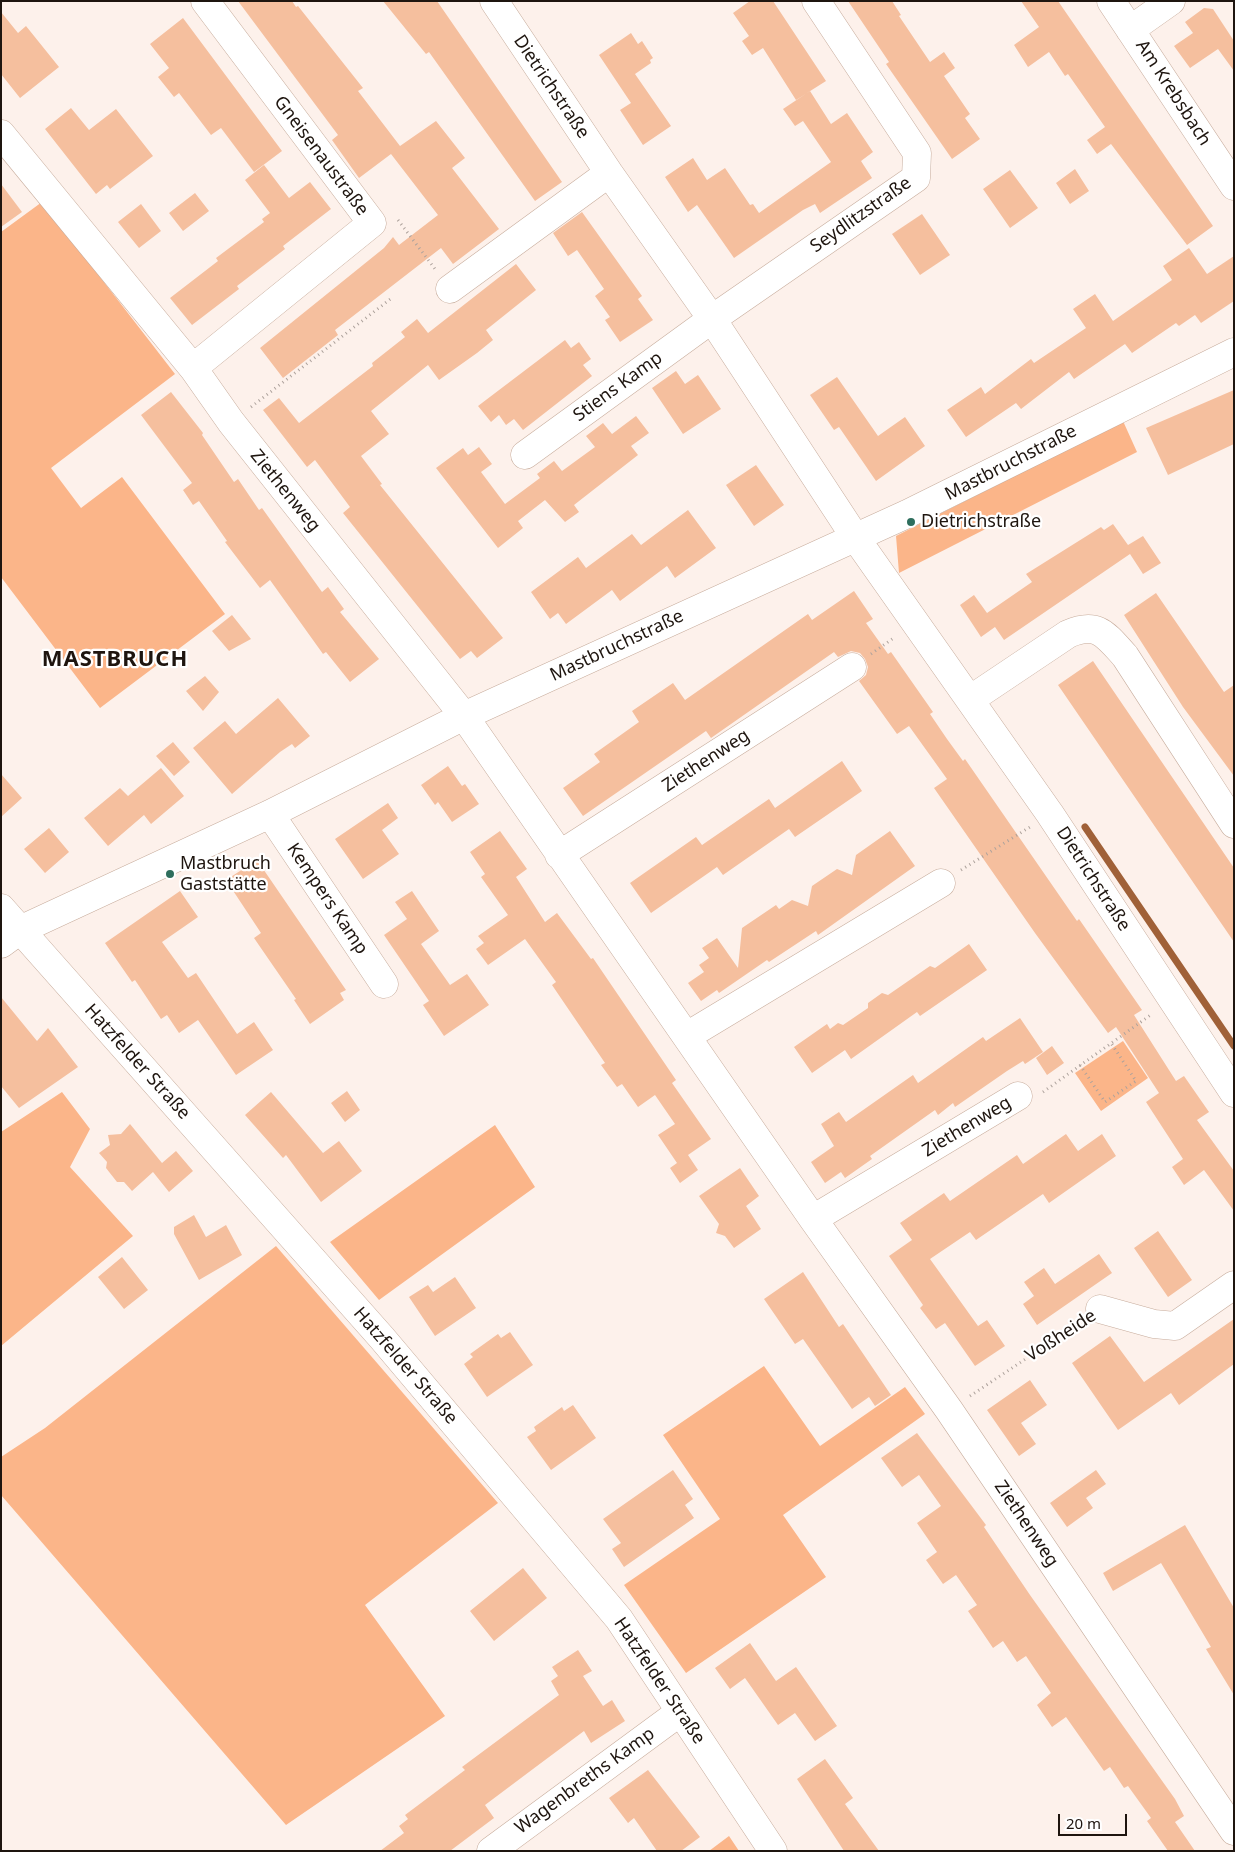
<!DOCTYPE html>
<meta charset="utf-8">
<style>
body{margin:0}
#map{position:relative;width:1235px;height:1852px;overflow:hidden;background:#fdf1eb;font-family:"Noto Sans",sans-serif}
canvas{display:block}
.frame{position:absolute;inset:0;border:2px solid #1e150f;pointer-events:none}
.scale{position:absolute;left:1058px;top:1814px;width:69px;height:22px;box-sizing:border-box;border:2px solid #1e150f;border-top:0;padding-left:6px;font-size:15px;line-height:18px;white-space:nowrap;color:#1e150f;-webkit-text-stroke:4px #fff;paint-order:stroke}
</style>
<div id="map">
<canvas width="1235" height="1852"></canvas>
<div class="frame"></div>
<div class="scale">20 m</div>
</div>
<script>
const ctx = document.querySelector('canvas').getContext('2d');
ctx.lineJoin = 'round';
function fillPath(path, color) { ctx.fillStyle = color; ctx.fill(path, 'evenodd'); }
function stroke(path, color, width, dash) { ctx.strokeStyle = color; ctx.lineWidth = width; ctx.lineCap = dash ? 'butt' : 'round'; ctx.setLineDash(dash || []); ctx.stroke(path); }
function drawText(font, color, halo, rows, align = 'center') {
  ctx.font = font + ' "Noto Sans",sans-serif'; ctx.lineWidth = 4.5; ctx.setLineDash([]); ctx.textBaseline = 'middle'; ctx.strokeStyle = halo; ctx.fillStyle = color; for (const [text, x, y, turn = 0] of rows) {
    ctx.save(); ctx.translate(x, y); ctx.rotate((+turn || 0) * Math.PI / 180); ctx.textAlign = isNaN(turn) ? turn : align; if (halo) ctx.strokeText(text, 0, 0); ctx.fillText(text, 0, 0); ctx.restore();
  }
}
fillPath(new Path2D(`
 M42 202 175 374 51 468 81 508 122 477 225 614 100 708 1 577V232Z
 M1123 421 1137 452 899 573 896 536Z
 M1123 1041 1148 1078 1101 1111 1075 1073Z
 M62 1092 90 1129 70 1167 133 1236 1 1346V1132Z
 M495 1125 535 1187 379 1300 330 1242Z
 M276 1246 498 1503 365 1605 445 1716 286 1825 1 1495V1457L45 1428Z
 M764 1366 820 1446 905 1387 925 1414 783 1515 826 1577 686 1673 624 1585 720 1519 663 1435Z
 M729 1836 739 1851H709Z`), '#fbb589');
stroke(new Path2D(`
 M1085 827 1234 1046`), '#a06138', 7);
fillPath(new Path2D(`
 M238 1H292L296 7 298 6 363 88 358 91 400 146 436 121 465 158 452 168 499 229 453 264 441 248 335 330 338 335 283 378 260 348 384 248 393 237 399 245 438 215 391 154 359 178 332 140 338 135Z
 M383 1H437L562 182 535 201 429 52 426 54Z
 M750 1H773L826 81 796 100 763 48 752 55 742 41 749 36 733 13Z
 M848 1H892L901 15 899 16 930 62 944 52 955 68 944 76 970 114 965 118 980 139 952 159 886 64 889 62Z
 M1021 1H1058L1213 226 1187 245 1111 144 1097 154 1087 140 1105 127 1068 74 1065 76 1049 52 1028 67 1014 45 1039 27Z
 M1204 8 1213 9 1234 41V71L1218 49 1190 68 1174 46 1193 33 1185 22Z
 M1 12 18 33 26 26 59 67 20 98 1 74Z
 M183 18 282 151 254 172 221 128 211 135 179 93 174 97 158 77 169 68 150 44Z
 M631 33 638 44 642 41 653 58 650 60 651 63 635 74 671 126 643 145 620 110 631 103 599 55Z
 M810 91 831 124 847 113 873 152 861 161 872 178 820 213 815 204 803 210 734 258 697 205 688 212 665 177 693 158 707 180 725 168 750 205 753 204 759 213 831 162 803 121 795 126 783 109Z
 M71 108 89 130 116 109 153 156 110 189 107 185 96 194 45 129Z
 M264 165 289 198 310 182 331 209 283 246 285 249 237 286 239 289 192 325 170 298 218 261 216 258 264 222 262 219 270 213 245 180Z
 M1075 169 1089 191 1070 204 1056 183Z
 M1010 170 1038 208 1010 228 983 189Z
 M1 184 22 212 1 227Z
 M195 193 209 211 183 231 169 213Z
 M141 204 161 231 139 248 118 222Z
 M582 212 642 296 638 299 653 320 620 342 605 320 610 317 595 296 604 289 577 250 568 256 553 233Z
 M922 214 950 255 920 275 892 234Z
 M1189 248 1207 274 1234 256V301L1201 323 1195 315 1179 326 1176 323 1132 353 1125 344 1074 379 1069 372 1021 409 1016 403 966 437 947 410 981 387 985 394 1031 359 1034 363 1086 328 1073 309 1095 294 1113 321 1172 280 1163 266Z
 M516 264 536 290 486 330 493 340 477 353 439 380 428 365 371 411 389 434 361 456 382 484 380 485 503 638 477 658 471 651 460 659 343 513 350 507 315 460 307 467 263 410 279 398 299 423 373 366 372 363 405 337 401 332 417 319 428 333Z
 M565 340 571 348 579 342 591 359 583 365 592 376 523 430 514 419 506 425 499 415 491 422 478 406Z
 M676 371 685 384 698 375 721 409 683 434 652 388Z
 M837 377 878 436 905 417 925 446 876 481 839 427 834 430 810 395Z
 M1234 390V444L1168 475 1146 428Z
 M171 392 203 433 202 435 234 482 238 479 259 510 262 508 322 592 328 587 344 609 340 612 379 659 350 682 326 652 323 654 270 580 260 588 225 542 227 541 199 501 193 505 183 490 192 483 141 415Z
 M636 416 649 433 631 446 638 455 574 505 579 512 565 522 545 500 518 521 523 528 498 548 436 468 463 448 468 455 479 447 492 464 481 472 505 504 540 478 537 474 554 461 562 471 595 447 586 436 603 423 612 434Z
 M756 465 784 505 754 526 726 485Z
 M688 510 716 548 675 578 667 566 620 601 612 590 566 624 558 613 550 619 531 592 578 557 586 568 632 534 641 545Z
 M1113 524 1128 545 1143 536 1161 563 1143 574 1130 554 1004 640 995 627 981 637 960 605 974 595 987 613 1032 582 1026 574 1101 527 1104 530Z
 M854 591 873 619 866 623 888 654 891 652 933 712 930 714 947 739 963 761 965 759 1077 921 1079 919 1142 1010 1134 1015 1176 1081 1184 1076 1209 1112 1197 1120 1234 1171V1211L1204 1170 1184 1185 1172 1167 1183 1159 1146 1102 1159 1093 1116 1027 1108 1033 1035 933 934 788 947 779 909 726 897 734 859 681 866 675 868 667 865 659 860 653 851 651 838 657 834 652 711 738 706 731 583 816 563 788 600 762 594 754 639 722 632 711 673 683 685 700 808 614 812 620Z
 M1156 593 1224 692 1234 685V776L1183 707 1124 615Z
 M232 615 251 639 229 651 212 631Z
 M1093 661 1234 868V942L1058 685Z
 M205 676 219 692 203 711 186 691Z
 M278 698 310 736 295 748 292 744 280 752 232 794 193 748 225 721 236 734Z
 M173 742 190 762 174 776 156 756Z
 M842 761 862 791 795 837 789 829 723 875 717 867 651 913 630 883 696 837 702 845 769 799 775 808Z
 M448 766 462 786 465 784 479 804 452 822 438 802 435 805 421 785Z
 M161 768 184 796 151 824 144 815 108 846 84 818 120 788 128 796Z
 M1 774 22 798 1 817Z
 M388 803 398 818 382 830 399 854 363 879 335 839Z
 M49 828 69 852 45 873 24 849Z
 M500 831 527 869 516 877 545 922 557 913 591 959 593 958 676 1080 672 1083 711 1139 688 1155 698 1170 680 1183 670 1168 677 1163 658 1135 675 1124 655 1095 638 1107 622 1084 617 1087 601 1065 605 1063 552 985 556 982 525 939 488 965 476 949 484 943 478 936 508 915 481 877 485 874 470 852Z
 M890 831 915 866 818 935 816 931 769 962 767 960 719 993 717 990 701 1001 688 983 704 972 699 965 709 958 702 948 717 938 738 968 742 928 776 905 779 909 792 900 808 906 812 886 837 869 852 875 856 855Z
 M257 860 346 990 340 993 344 1000 310 1024 294 1000 296 999 254 938 261 933 226 880Z
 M180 891 198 917 162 942 188 978 196 973 237 1034 254 1022 273 1050 236 1075 198 1020 179 1033 167 1015 161 1019 135 980 132 982 105 943Z
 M412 891 439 931 421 944 450 985 467 974 489 1005 444 1036 423 1005 429 1001 384 935 407 919 395 902Z
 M969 944 987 970 920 1016 917 1012 851 1059 845 1050 812 1073 794 1047 827 1024 830 1029 838 1023 843 1025 868 1008V1003L882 993 888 995 930 966 935 968Z
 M1 997 37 1041 48 1028 78 1067 19 1108 1 1086Z
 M1020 1018 1043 1052 1025 1064 1023 1061 1007 1071 955 1107 953 1103 938 1115 935 1110 870 1156 872 1159 845 1178 841 1172 825 1183 811 1162 834 1146 821 1124 839 1112 846 1122 913 1075 918 1083 983 1037 986 1041Z
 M1052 1046 1064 1063 1047 1075 1036 1058Z
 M347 1091 360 1110 345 1122 331 1103Z
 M271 1092 323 1153 339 1141 362 1171 321 1202 286 1155 283 1158 245 1115Z
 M130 1124 162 1163 176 1151 193 1171 169 1192 153 1172 132 1191 124 1182H117L106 1168 107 1162 99 1153 110 1145 108 1135 121 1134Z
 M1066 1134 1078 1151 1102 1134 1116 1156 1049 1203 1043 1194 976 1240 970 1232 930 1259 978 1326 987 1320 1005 1346 975 1366 945 1323 936 1329 920 1308 923 1305 889 1256 912 1240 900 1223 944 1193 950 1201 1017 1155 1023 1164Z
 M740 1168 759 1196 746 1206 761 1229 734 1248 725 1236 716 1233 719 1224 699 1196Z
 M194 1215 206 1237 226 1225 242 1255 199 1280 174 1234V1227Z
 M1158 1231 1192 1280 1168 1297 1134 1248Z
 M1099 1254 1112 1273 1037 1325 1023 1304 1034 1296 1024 1282 1044 1268 1055 1284Z
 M122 1257 148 1290 124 1309 98 1277Z
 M803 1272 839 1327 843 1324 891 1395 875 1406 869 1397 852 1409 803 1339 795 1344 764 1299Z
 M455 1277 476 1308 435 1336 409 1297 428 1285 433 1292Z
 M1234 1319V1364L1179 1405 1171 1393 1118 1430 1072 1363 1110 1336 1144 1382Z
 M510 1332 533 1365 487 1397 464 1364 473 1357 470 1354 498 1334 501 1338Z
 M1030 1380 1047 1405 1021 1423 1036 1444 1019 1456 987 1410Z
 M573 1405 596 1438 551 1470 527 1437 536 1431 534 1427 562 1407 564 1411Z
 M917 1433 986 1525 984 1527 1030 1595 1175 1799 1184 1816 1175 1822 1195 1851H1168L1147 1821 1151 1818 1128 1786 1124 1788 1110 1767 1104 1771 1066 1717 1052 1727 1037 1705 1051 1693 1026 1656 1017 1662 1003 1641 993 1648 968 1611 977 1605 956 1575 943 1584 926 1560 937 1552 917 1523 941 1506 919 1475 902 1487 881 1458Z
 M673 1470 693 1499 685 1505 694 1518 624 1567 612 1549 621 1543 603 1519Z
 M1096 1470 1106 1484 1086 1498 1093 1508 1067 1527 1050 1503Z
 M1185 1525 1234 1608V1695L1206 1649 1211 1647 1161 1563 1113 1591 1103 1573Z
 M523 1568 547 1598 494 1641 470 1611Z
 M750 1643 776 1681 796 1667 837 1726 815 1741 795 1713 778 1725 745 1678 730 1689 715 1668Z
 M578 1650 592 1671 583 1676 603 1706 612 1700 625 1721 591 1743 584 1731 537 1766 485 1805 494 1818 450 1851H380L404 1833 399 1826 408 1819 405 1815 465 1770 462 1767 559 1695 551 1681 558 1676 552 1667Z
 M825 1759 853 1798 845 1804 879 1851H844L797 1779Z
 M648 1770 700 1837 681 1851H657L634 1818 628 1823 609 1798Z`), '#f5bf9e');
const street = new Path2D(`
 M494 1 609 173 712 319 855 537 1050 814 1234 1093
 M1111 1 1234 186
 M1130 30 1171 1
 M1 134 193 368 231 422 464 716 813 1219 949 1410 1234 1831
 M450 289 609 173
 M193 368 372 223 205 1
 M525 455 712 319 916 178 917 153 816 1
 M971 699 1068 634C1098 621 1106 635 1125 656L1234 824
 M270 814 384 984
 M559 855 852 667
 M1 944 20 930 270 814 464 716 907 514 1234 352
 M687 1036 941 883
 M813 1219 1018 1096
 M1100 1309 1154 1324 1175 1326 1234 1285
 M491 1851 680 1712`);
const secondary = new Path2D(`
 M1 908 382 1338 619 1619 773 1851`);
stroke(street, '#c7ac9c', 29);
stroke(secondary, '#c7ac9c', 29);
stroke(new Path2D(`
 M398 220 435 269
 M251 407 393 297
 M871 654 895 637
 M961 870 1030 827
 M1080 1065 1105 1102 1136 1081 1111 1043
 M1043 1092 1152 1014
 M970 1396 1081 1322`), '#ada29c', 3, [1, 4]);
stroke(street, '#fff', 28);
stroke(secondary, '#fff', 28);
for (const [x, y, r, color] of [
 [911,522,5,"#2e6e5d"],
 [170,874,5,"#2e6e5d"]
]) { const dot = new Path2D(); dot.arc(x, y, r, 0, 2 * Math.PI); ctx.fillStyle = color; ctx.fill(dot); stroke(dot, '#fff', 2); }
drawText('18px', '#1e150f', '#fff', [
 ["Dietrichstraße",551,87,56],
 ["Am Krebsbach",1173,93,57],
 ["Gneisenaustraße",321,156,53],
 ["Seydlitzstraße",861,215,-35],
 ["Stiens Kamp",618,387,-36],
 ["Mastbruchstraße",1011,463,-27],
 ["Ziethenweg",285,491,51],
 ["Mastbruchstraße",617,646,-25],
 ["Ziethenweg",706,761,-33],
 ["Dietrichstraße",1093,879,57],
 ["Kempers Kamp",327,899,56],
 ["Hatzfelder Straße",137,1062,48],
 ["Ziethenweg",967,1127,-31],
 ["Voßheide",1061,1336,-33],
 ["Hatzfelder Straße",405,1366,49],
 ["Ziethenweg",1026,1524,56],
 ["Hatzfelder Straße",659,1681,56],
 ["Wagenbreths Kamp",585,1781,-36]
]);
drawText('18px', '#1e150f', '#fff', [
 ["Dietrichstraße",921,522],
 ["Mastbruch",180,864],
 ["Gaststätte",180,885]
], 'left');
ctx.letterSpacing = '1px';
drawText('bold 22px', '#1e150f', '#fff', [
 ["MASTBRUCH",115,660]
]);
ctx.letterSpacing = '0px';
</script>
